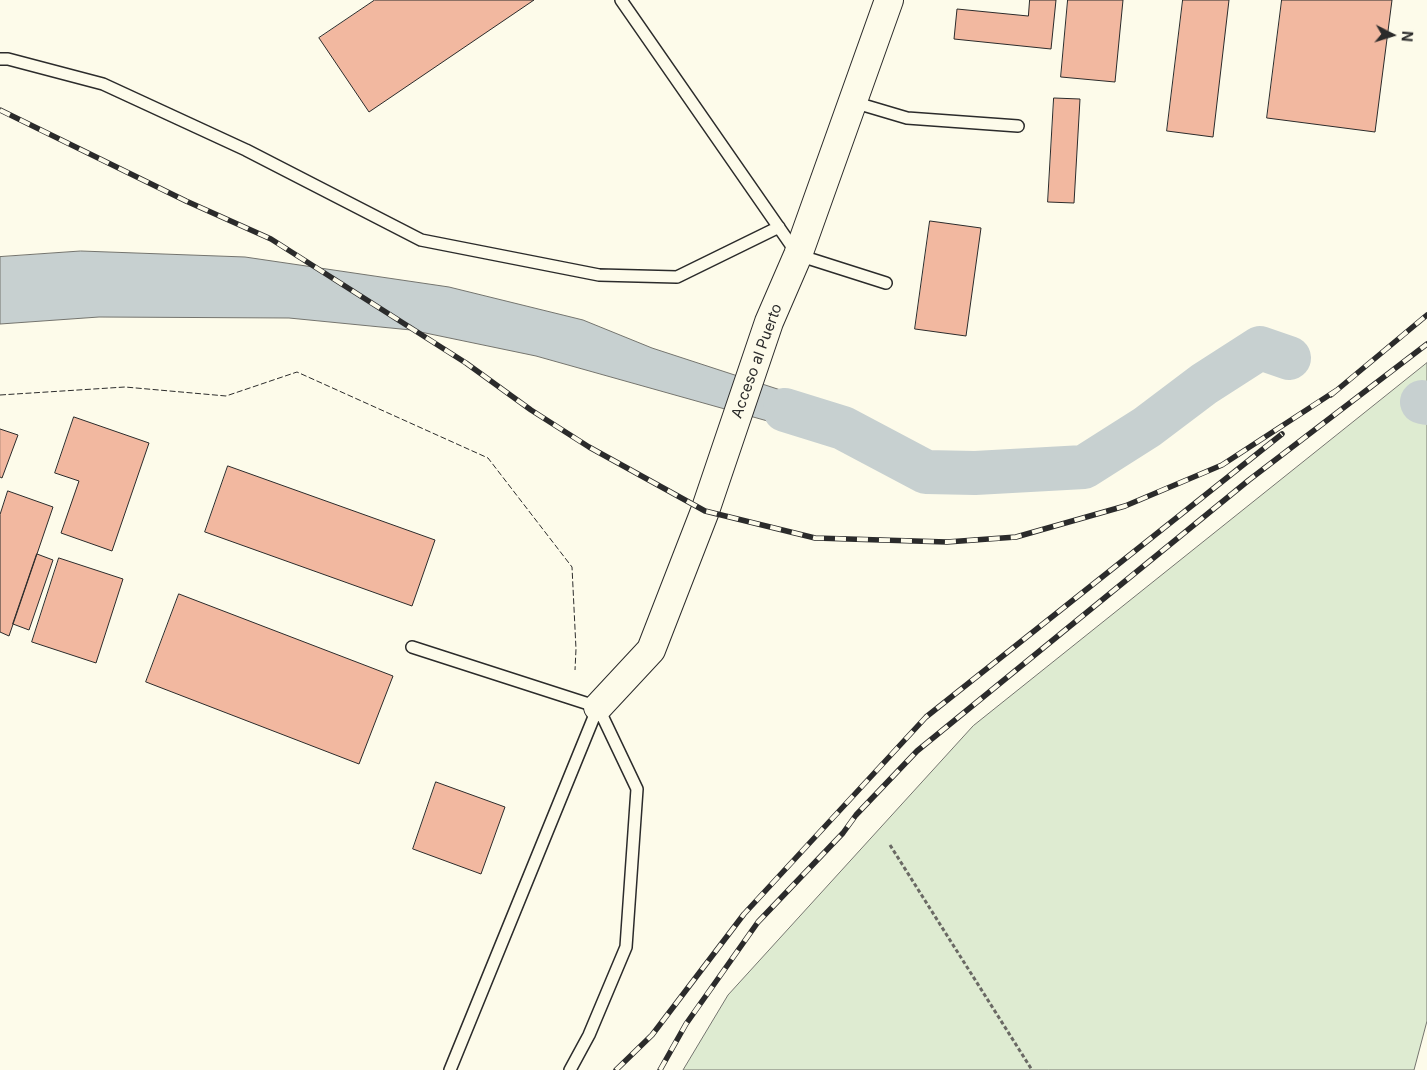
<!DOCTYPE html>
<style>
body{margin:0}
#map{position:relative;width:1427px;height:1070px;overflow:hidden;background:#fdfbea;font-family:Inter,sans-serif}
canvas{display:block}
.north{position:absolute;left:1367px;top:10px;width:50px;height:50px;-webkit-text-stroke:4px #fdfbea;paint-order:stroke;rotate:95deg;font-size:14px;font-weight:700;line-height:20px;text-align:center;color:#2b2b2b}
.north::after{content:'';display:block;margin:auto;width:18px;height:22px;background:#2b2b2b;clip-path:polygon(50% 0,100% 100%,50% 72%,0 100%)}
</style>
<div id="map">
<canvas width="1427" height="1070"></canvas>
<div class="north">N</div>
</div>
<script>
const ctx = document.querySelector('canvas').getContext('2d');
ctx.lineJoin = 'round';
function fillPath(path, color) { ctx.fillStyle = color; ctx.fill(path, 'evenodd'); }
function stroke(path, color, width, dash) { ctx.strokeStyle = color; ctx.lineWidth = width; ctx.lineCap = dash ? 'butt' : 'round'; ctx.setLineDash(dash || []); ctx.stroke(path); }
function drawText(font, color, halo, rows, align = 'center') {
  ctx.font = font + ' Inter,sans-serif'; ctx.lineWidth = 4; ctx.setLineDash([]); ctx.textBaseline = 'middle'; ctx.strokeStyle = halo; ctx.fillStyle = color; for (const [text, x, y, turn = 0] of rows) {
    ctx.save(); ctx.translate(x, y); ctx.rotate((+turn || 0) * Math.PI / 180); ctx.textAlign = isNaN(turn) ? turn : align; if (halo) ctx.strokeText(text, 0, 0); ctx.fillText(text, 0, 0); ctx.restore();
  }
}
const green = new Path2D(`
 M1427 363V1021L1414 1070H683L728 995 973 726Z`);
fillPath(green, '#deebd1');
stroke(green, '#74746e', 1);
const water = new Path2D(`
 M81 251 245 257 449 287 583 320 652 348 805 398 843 428 796 429 536 356 411 330 289 318 99 317 0 324V257Z`);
fillPath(water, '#c7d0d0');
stroke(water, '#74746e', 1);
stroke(new Path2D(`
 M1422 402 1427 403
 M785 410 843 428 926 472 975 473 1084 467 1147 427 1204 384 1260 348 1289 358`), '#c7d0d0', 44);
const building = new Path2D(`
 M375 0H534L369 112 319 38Z
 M1030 0H1056L1051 49 954 39 957 9 1028 16Z
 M1068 0H1123L1115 82 1061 77Z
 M1183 0H1229L1213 137 1167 131Z
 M1282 0H1392L1375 132 1267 118Z
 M1054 98 1080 99 1074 203 1048 202Z
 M930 221 981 228 966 336 915 329Z
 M74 417 149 443 112 551 61 533 79 481 55 473Z
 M0 429 18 435 2 478 0 477Z
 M228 466 435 540 412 606 205 532Z
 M8 491 53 507 9 636 0 632V515Z
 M37 554 53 560 29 630 13 624Z
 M59 558 123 579 96 663 32 642Z
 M179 594 393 676 359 764 146 682Z
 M436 782 505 807 481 874 413 849Z`);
fillPath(building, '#f2b8a0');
stroke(building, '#2b2b2b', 1);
const lane = new Path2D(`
 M621 0 798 255 886 283
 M0 59H8L103 84 246 150 421 240 599 275 677 277 779 227
 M853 102 907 118 1018 126
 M412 647 598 707 637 789 626 947 589 1035 570 1070
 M450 1070 598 707`);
const primary = new Path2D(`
 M598 707 651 650 705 511 769 322 798 255 889 0`);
stroke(lane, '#2b2b2b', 14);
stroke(primary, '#2b2b2b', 30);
stroke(new Path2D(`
 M890 845 1032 1070`), '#6a6964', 3, [4, 2.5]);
stroke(lane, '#fdfbea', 11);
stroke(primary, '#fdfbea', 28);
const rail = new Path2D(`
 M0 110 186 201 271 239 466 363 531 410 589 447 705 511 815 538 947 542 1016 537 1125 506 1222 465 1337 390
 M1331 395 1427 315
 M616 1070 652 1035 744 914 926 717 1282 434
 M660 1070 686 1024 758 922 843 833 856 815 917 751 1249 480 1427 344`);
stroke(rail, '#2b2b2b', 5.5);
stroke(rail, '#fdfbea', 4, [11]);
stroke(new Path2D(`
 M0 395 125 387 226 396 297 372 488 458 572 567 576 649 575 670`), '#2b2b2b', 1, [6, 2.5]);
drawText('15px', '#2b2b2b', '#fdfbea', [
 ["Acceso al Puerto",757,361,-70]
]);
</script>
